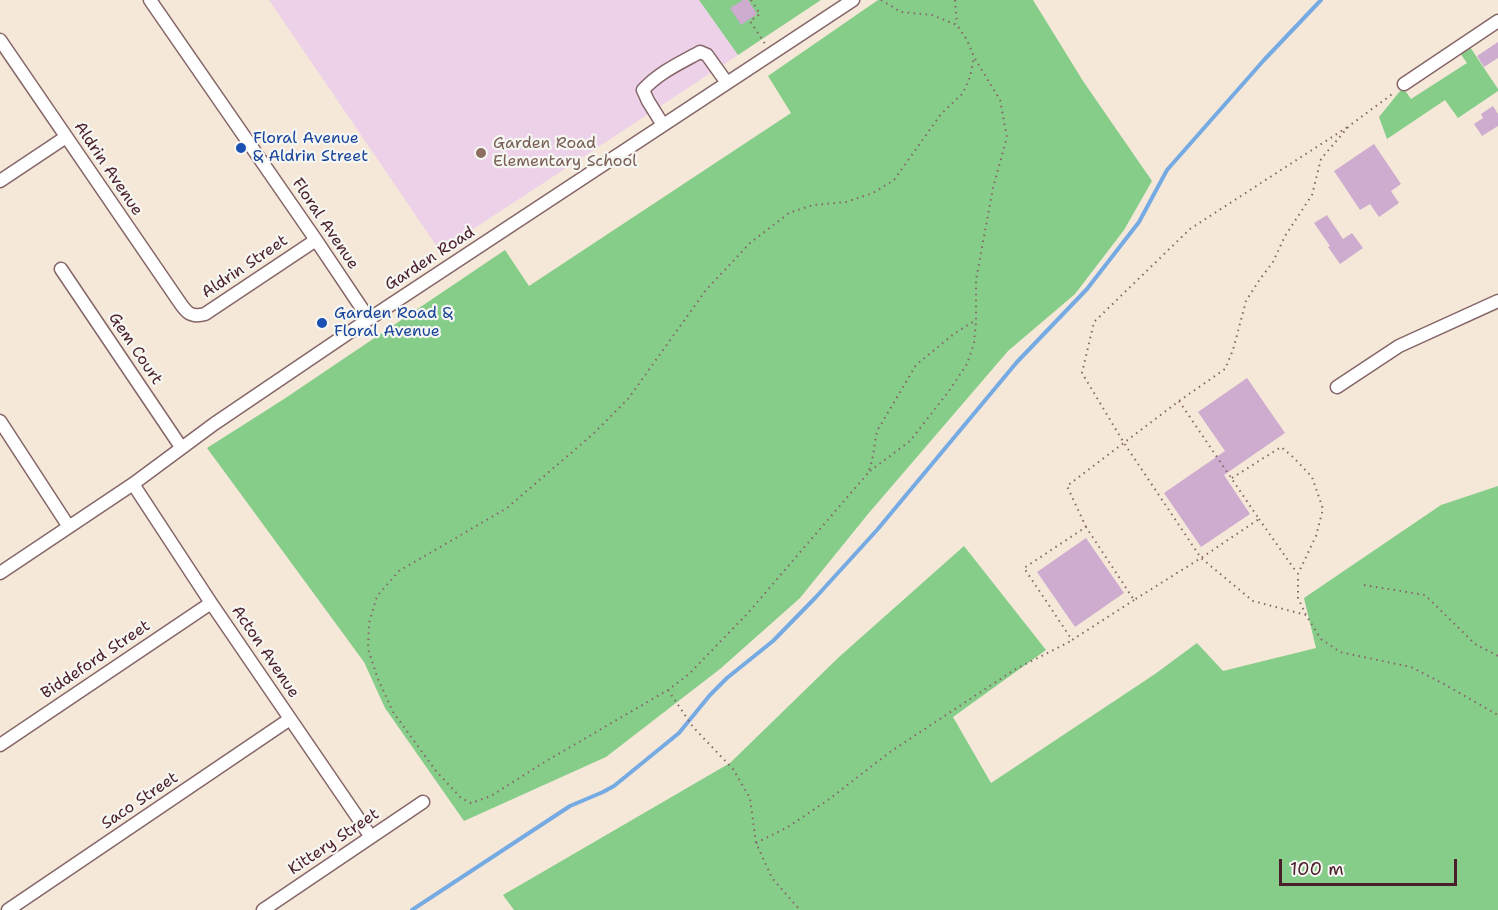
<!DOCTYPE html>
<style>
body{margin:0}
#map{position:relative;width:1498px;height:910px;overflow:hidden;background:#f5e8d8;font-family:"Shantell Sans",sans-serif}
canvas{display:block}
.scale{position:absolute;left:1279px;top:859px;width:178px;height:27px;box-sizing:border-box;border:3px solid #4a1f2b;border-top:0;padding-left:8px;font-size:18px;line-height:21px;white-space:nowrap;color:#4a1f2b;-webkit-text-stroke:4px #f6f6f2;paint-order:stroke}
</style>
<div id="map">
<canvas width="1498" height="910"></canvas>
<div class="scale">100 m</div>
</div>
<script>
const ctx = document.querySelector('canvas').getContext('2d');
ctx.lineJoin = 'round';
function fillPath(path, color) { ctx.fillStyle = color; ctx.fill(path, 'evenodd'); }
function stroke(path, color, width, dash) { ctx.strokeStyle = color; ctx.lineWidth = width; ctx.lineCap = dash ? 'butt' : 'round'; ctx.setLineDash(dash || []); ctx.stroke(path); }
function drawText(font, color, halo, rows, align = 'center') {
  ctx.font = font + ' "Shantell Sans",sans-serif'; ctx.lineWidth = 4.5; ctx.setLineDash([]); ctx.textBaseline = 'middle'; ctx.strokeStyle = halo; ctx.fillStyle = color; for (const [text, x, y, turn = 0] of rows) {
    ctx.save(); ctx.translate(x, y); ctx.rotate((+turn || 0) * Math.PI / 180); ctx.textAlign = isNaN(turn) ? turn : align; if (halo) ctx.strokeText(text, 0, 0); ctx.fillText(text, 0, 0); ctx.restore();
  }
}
fillPath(new Path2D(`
 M269 0H699L738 55 440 251Z`), '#edd1e9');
fillPath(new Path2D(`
 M699 0H821L738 55Z
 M878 0H1033L1083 81 1152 181 1124 230 1075 294 1008 351 868 514 800 598 720 669 606 757 464 821 385 708 364 662 207 448 284 399 505 250 529 286 791 113 768 76Z
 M1470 47 1498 89V91L1458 118 1445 100 1387 139 1379 117 1400 91 1404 89 1411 99 1467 63 1460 53Z
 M1498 486V910H514L503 895 730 763 839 657 964 546 1046 650 953 717 991 783 1155 674 1197 643 1223 671 1316 648 1304 598 1441 505Z`), '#85cd89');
stroke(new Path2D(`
 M412 910 570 806 603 792 614 786 679 733 710 695 727 678 773 641 816 597 877 530 1017 362 1087 289 1139 222 1167 170 1264 60 1321 0`), '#75aae3', 4);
fillPath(new Path2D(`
 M743 0H748L757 14 741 25 730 8Z
 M1498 42V58L1484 67 1477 56Z
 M1493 106 1498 114V126L1482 136 1474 124 1483 118 1481 114Z
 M1374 144 1401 184 1391 191 1399 203 1379 217 1370 204 1360 210 1334 171Z
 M1327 215 1343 239 1352 233 1363 248 1340 264 1328 247 1330 246 1314 223Z
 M1247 378 1285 433 1224 475 1250 514 1201 547 1164 493 1225 451 1198 412Z
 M1086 538 1124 593 1075 627 1037 572Z`), '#ceaccf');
const minor = new Path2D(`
 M150 0 316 240 369 319
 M0 40 178 300C186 312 190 318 205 314L316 240
 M1404 84 1498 21
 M663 125 648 101 643 90C658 73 680 63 700 52L707 55 727 83
 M0 181 66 137
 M61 269 181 447
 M1337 387 1399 346 1498 301
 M0 421 69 527
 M133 484 211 603 371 837
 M0 573 133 484 214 424 369 319 853 0
 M0 745 211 603
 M8 910 290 719
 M263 910 423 802`);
stroke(minor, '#866568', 15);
stroke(new Path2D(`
 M751 0 760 14 750 21 765 44
 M881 0 901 12 932 15 957 25 967 40 974 57 1000 100 1007 137 993 188 976 280V320L955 333 916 365 877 431 872 461 868 473 748 613 689 674 668 690 543 763 491 796 471 803 461 798 436 771 393 712 378 679 368 649 369 623 377 596 399 571 507 508 593 434 628 399 706 290 750 243 789 213 813 205 846 202 873 193 894 180 941 114 963 93 970 77 974 57
 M955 0 957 24
 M870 471 910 441 949 391 967 364 974 343 976 322
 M1232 478 1281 447 1293 457 1312 477 1323 509 1316 536 1298 574V598L1306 615 1321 639 1340 652 1411 667 1442 683 1498 715
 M1259 519 1297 573
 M1086 527 1067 486 1179 401 1225 369 1233 350 1246 301 1260 279 1273 262 1285 236 1312 195 1321 159 1349 126 1395 92
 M1364 585 1425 595 1475 644 1498 656
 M1134 600 1072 640 1024 568 1086 527 1134 600 1201 558 1259 519 1179 401
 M1306 615 1253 601 1201 558 1124 443 1082 373 1094 322 1190 229 1349 126
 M668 690 693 727 733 769 750 798 756 843 772 878 800 910
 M756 843 788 827 828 800 890 752 1014 670 1071 641`), '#866568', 2, [1.5, 4.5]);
stroke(minor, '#fff', 12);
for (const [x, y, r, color] of [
 [241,148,6,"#1a4fb4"],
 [481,153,6,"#8d6e63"],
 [322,323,6,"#1a4fb4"]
]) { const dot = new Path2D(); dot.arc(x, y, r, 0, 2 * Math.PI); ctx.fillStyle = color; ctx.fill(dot); stroke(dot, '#f6f6f2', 2); }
drawText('16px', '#164399', '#f6f6f2', [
 ["Floral Avenue",253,139],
 ["& Aldrin Street",253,157],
 ["Garden Road &",334,314],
 ["Floral Avenue",334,332]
], 'left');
drawText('16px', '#785e54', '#f6f6f2', [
 ["Garden Road",493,144],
 ["Elementary School",493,162]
], 'left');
drawText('16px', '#4a1f2b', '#f6f6f2', [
 ["Aldrin Avenue",108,169,56],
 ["Floral Avenue",325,224,56],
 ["Garden Road",430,259,-33],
 ["Aldrin Street",245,267,-34],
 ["Gem Court",135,349,56],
 ["Acton Avenue",265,652,56],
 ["Biddeford Street",96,660,-34],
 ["Saco Street",140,801,-34],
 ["Kittery Street",334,842,-34]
]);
</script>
